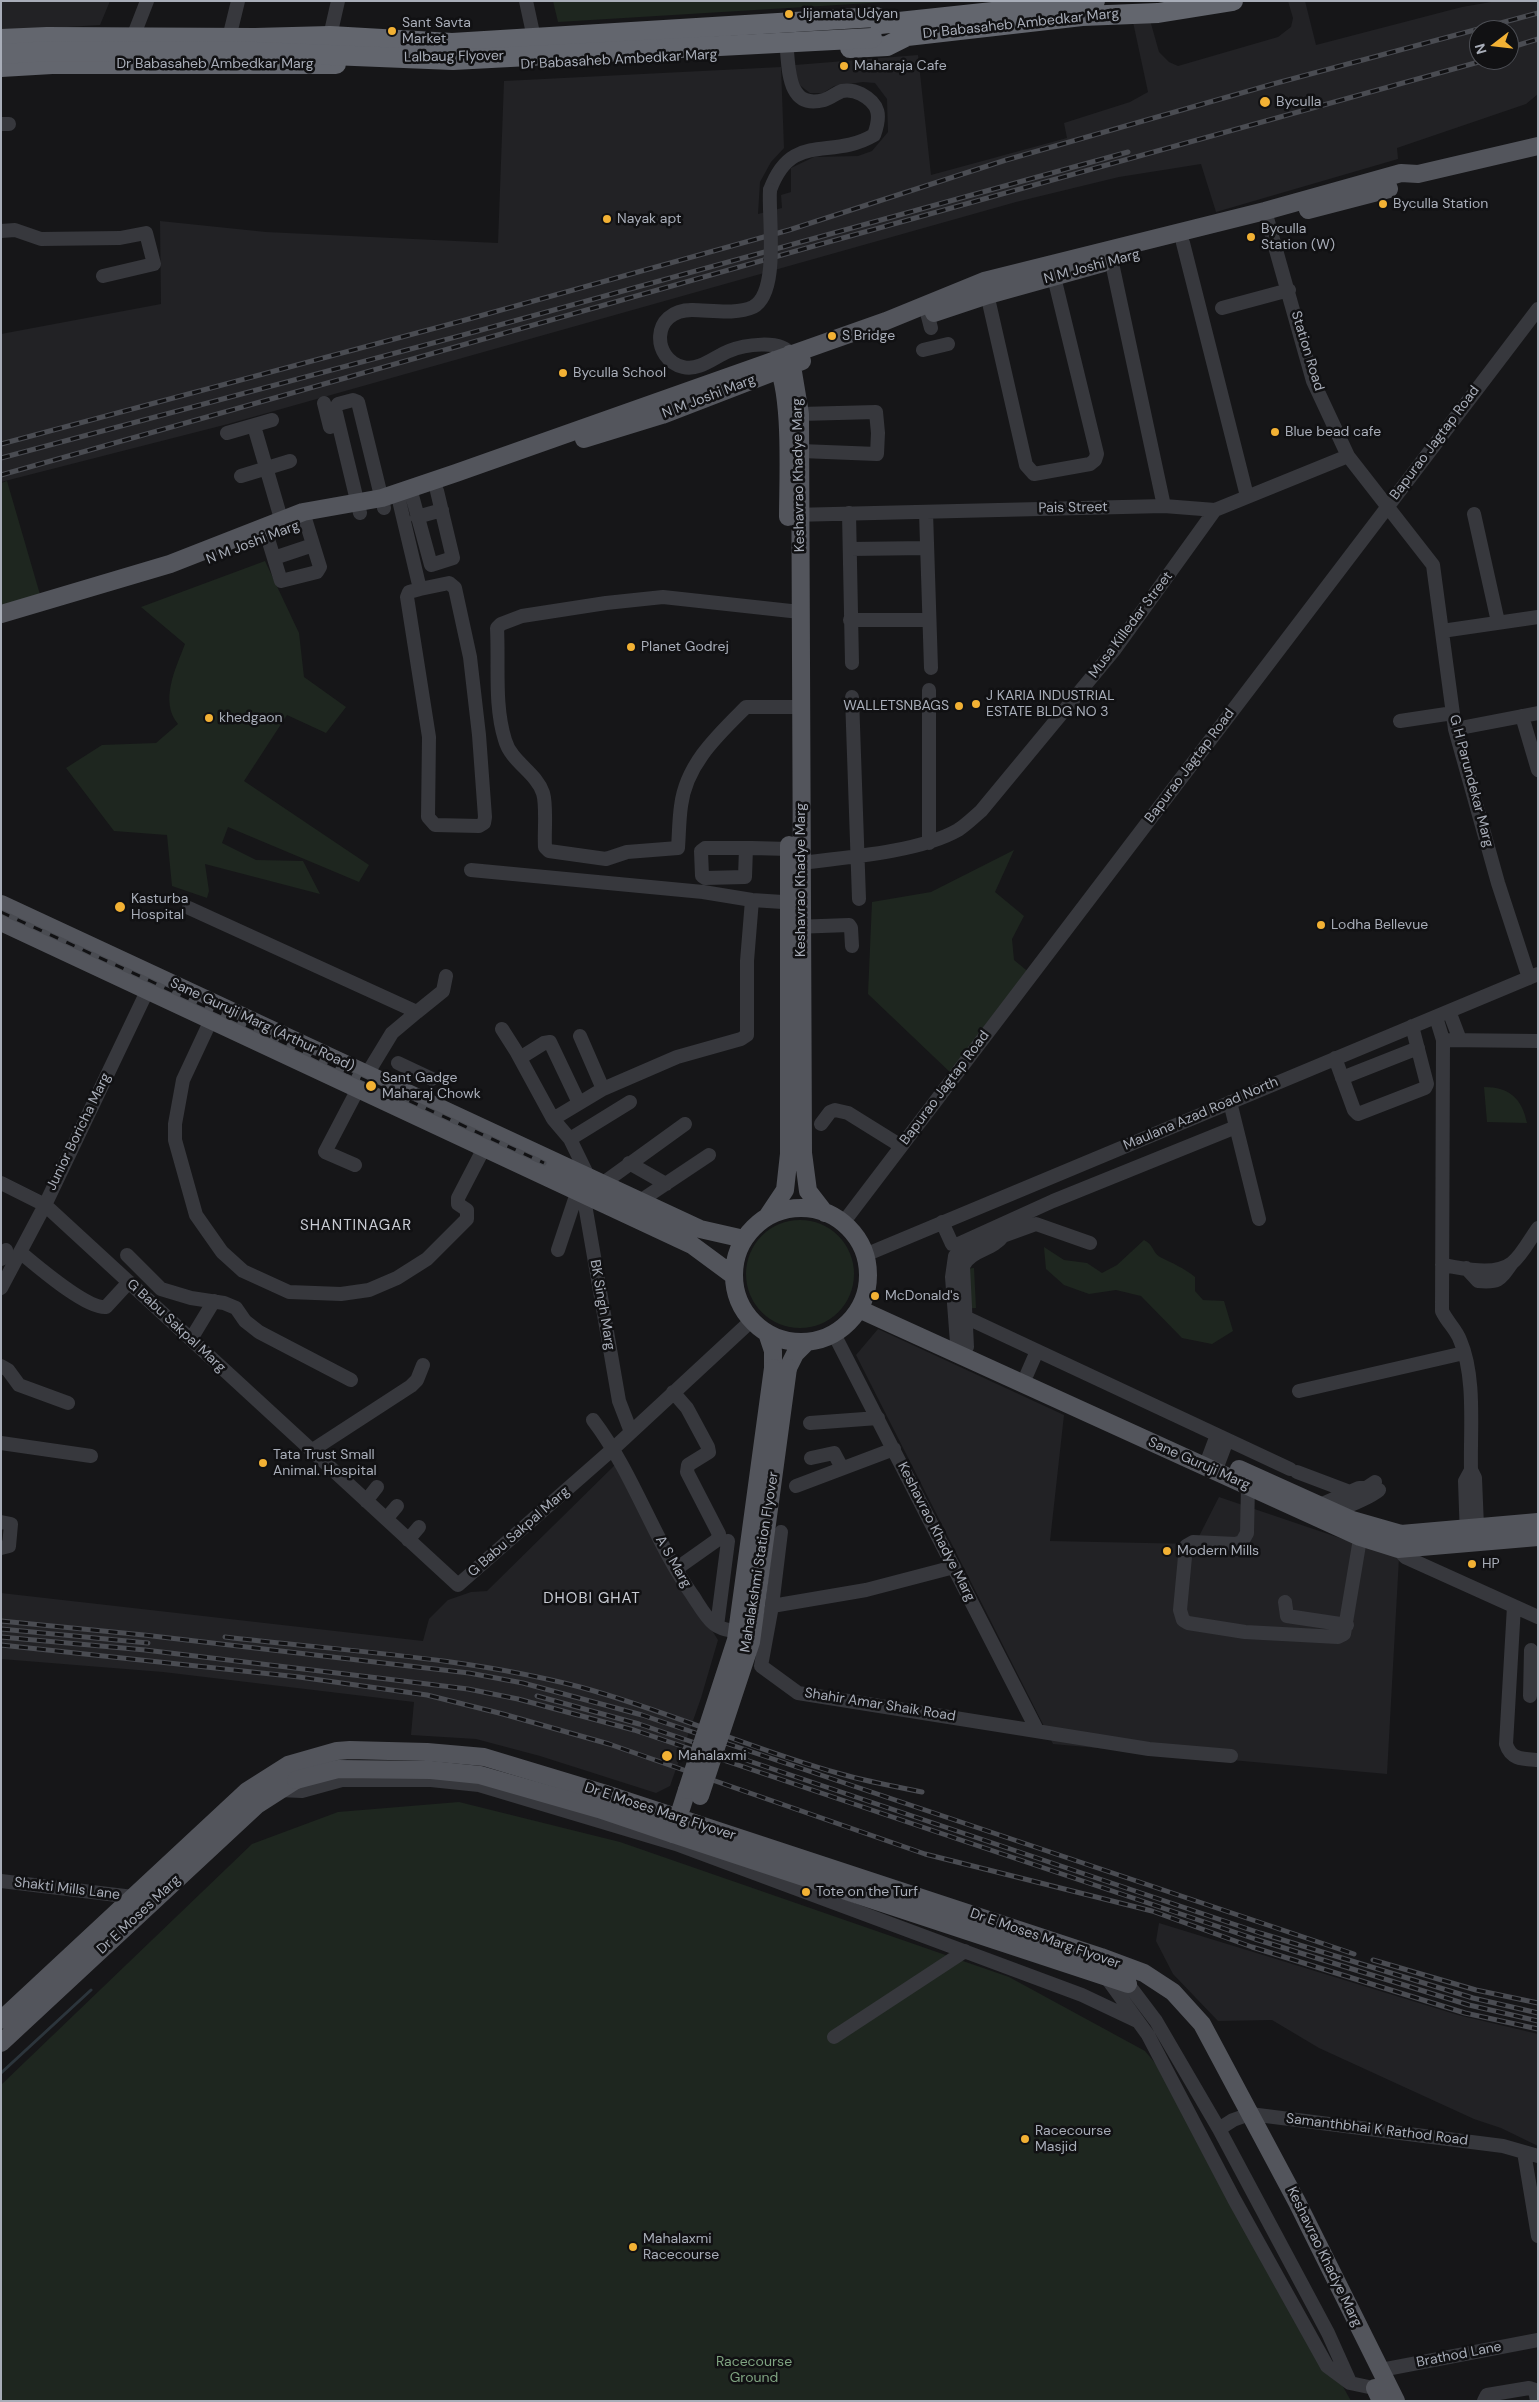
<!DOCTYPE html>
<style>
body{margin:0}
#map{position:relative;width:1539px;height:2402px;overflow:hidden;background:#161618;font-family:"DM Sans",sans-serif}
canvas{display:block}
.frame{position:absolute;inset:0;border:2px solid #a8adb8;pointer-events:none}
.north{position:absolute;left:1469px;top:20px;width:50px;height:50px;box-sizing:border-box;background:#111113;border:1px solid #4d4f55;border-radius:50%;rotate:254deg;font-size:14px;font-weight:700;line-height:20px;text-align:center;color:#a8adb8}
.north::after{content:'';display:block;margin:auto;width:18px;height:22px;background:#f2b134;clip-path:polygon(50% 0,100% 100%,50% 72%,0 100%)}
</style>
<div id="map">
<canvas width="1539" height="2402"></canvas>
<div class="frame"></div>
<div class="north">N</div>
</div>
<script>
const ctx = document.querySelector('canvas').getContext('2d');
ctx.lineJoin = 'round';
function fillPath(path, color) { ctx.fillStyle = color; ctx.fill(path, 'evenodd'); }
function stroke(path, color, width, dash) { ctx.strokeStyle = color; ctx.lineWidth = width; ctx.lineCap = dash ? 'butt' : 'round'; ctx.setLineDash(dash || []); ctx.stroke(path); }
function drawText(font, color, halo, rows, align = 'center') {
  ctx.font = font + ' "DM Sans",sans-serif'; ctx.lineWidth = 5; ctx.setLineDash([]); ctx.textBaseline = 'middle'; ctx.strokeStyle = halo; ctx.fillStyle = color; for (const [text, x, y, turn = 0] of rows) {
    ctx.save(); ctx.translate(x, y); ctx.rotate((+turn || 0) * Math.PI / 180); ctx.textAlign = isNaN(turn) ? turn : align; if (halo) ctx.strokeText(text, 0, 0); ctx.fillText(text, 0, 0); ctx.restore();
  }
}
fillPath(new Path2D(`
 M1 1H110L100 25 1 31Z
 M1288 1H1305L1316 45 1462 7 1497 1H1538V94L1526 104 1397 148 1398 159 1216 212 1201 164 1119 177 1016 202 228 424 1 482V334L161 304 160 221 266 232 498 243 504 81 781 67 784 148 771 162 760 182 758 214 782 208 781 195 791 192V168L814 157 858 156 872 151 888 132 887 99 875 83 863 82 834 86 823 93H810L797 83 795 65 918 55 931 175 1067 138 1064 123 1130 102 1148 92 1133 22 1150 20 1159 52 1169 62 1178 66 1278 37 1291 27 1293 18ZM1479 30H1509V60H1479Z
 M878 1329 1064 1415 1050 1541 1195 1544 1219 1497 1399 1558 1387 1774 1053 1744 856 1355Z
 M618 1462 674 1570 718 1640 701 1698 670 1786 656 1793 540 1756 476 1739 411 1735 414 1702 163 1672 1 1659V1593L423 1641 429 1619 448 1600 471 1592 487 1591Z
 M1159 1923 1458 2015 1538 2034V2146L1501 2128 1474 2119 1319 2048 1272 2020 1218 2021 1173 1974 1156 1941Z`), '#222225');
fillPath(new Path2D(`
 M553 1H903L558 22Z
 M7 481 41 598 1 609V483Z
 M265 561 299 633 304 677 346 707 326 733 287 715 244 781 369 865 359 882 228 827 222 843 256 860 303 861 320 894 205 864 209 891 207 898 172 886 167 835 114 831 66 768 102 745 156 743 178 724C159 701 176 668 185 644L141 607Z
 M1014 850 995 892 1024 916 1012 939 1014 960 1031 974 954 1076 868 994 872 902 931 892Z
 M1484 1087C1510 1087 1522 1099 1527 1123L1487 1122Z
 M746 1274a54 54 0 1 1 108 0a54 54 0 1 1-108 0Z
 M1144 1240C1154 1245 1152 1252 1160 1257 1172 1263 1184 1268 1195 1277V1291L1203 1300 1224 1301 1233 1331 1212 1344 1182 1338 1141 1296 1116 1290 1089 1294 1064 1285 1046 1269 1044 1247 1064 1260 1087 1263 1102 1273 1117 1265Z
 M974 1268 976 1308 958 1309 955 1270Z
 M459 1802 620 1842 1009 1977 1145 2051 1180 2093 1351 2401H1V2085L252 1844 338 1812Z`), '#1e261f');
stroke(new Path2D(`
 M1 2073 91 1990`), '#2c353c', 3);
stroke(new Path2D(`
 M526 1 536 47
 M133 37 147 1
 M229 38 238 1
 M331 45 330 36 338 1
 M1 124H9
 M770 190C792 130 830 161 874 135 881 116 880 104 861 94 855 91 848 90 842 91 836 93 831 98 824 100 790 109 789 75 787 51
 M1265 211 1313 381 1348 456 1433 565 1455 729 1498 883 1529 978
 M1 231 15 230 41 239 120 238 146 233 154 264 103 276
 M1183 243 1247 496
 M1109 249 1164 506
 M985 285 1026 465 1034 474 1090 464 1095 460 1097 454 1054 277
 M925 305 931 328
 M1222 308 1289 290
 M692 310C650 310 652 360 683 367 700 371 714 357 729 351 743 345 781 339 790 354
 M923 350 948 344
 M324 403 330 427
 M800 414 876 412 878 433 877 454 801 451
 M254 426 284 529
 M227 433 272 420
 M241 476 290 461
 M410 488 431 565 453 558 437 491
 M397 492 420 589 409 592 407 597 429 737 428 817 435 825 479 826 484 823 485 817 479 735 470 657 455 588 449 583 420 589
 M926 512 931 668
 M360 513 335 409 338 404 353 400 358 402 384 508
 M849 513 852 663
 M1474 514 1498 622
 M792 515 1164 506 1215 510 1348 456
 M417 517 442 510
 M264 526 281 581 317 572 320 567 303 512
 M850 549 927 548
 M274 558 313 545
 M800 612 663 597 606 603 522 616 501 624 497 628C499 665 494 705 505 740 511 762 536 772 543 793 547 806 544 832 545 847L549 851 606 859 627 852 678 848C679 834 679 820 681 806 686 764 718 735 746 707H800
 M850 620H929
 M1442 631 1538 617
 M929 690V843
 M852 697 859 899
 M1522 716 1538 770
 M1400 721 1453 713
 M1455 729 1538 713
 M746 848 745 877 705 878 702 876 701 851 705 848H752L789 849
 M792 864C839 858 918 853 958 830 966 825 974 817 981 811L1115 649 1215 510
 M471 870 703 892 752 900 798 903
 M189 908 417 1012 392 1033 358 1089 325 1152 355 1165
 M794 927 849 925 851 928 852 946
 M1449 1011 1460 1040
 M417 1012 443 991 446 976
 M1436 1017 1443 1040
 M211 1020 183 1080 175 1124V1140L196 1215 222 1252 243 1271 289 1292 341 1294 369 1290 397 1278 427 1259 467 1219V1210L458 1204V1198L484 1148
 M502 1029 516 1051 553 1119
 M580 1036 603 1089
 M520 1058 544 1043 550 1042 579 1103
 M1335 1058 1354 1110 1358 1114 1425 1088 1427 1084 1412 1026
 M398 1063 432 1079
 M1342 1078 1418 1048
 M1230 1102 1259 1219
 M821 1124 830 1112 835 1110 848 1113 901 1146
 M570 1139 630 1102
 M629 1163 666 1184
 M1 1183 45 1205 458 1585 614 1448 751 1321
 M599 1192 602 1184 685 1124
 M640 1201 709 1155
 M942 1222 952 1244 956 1245 1053 1201 1236 1127
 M843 1223 1538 309
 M1003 1236 1036 1224 1090 1243
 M558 1250 580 1184
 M20 1252C36 1265 86 1309 106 1307L129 1282
 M127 1255 161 1289 191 1298 224 1303 236 1308 245 1321 259 1332 351 1380
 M865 1255 1538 974
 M1 1259 6 1250
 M1442 1265C1463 1268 1494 1277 1512 1263 1522 1255 1530 1239 1538 1228
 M1466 1268 1478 1281C1499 1283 1500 1280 1512 1263
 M1 1288 45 1205 151 983
 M965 1317 1290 1469
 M834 1334 1037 1730
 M191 1339 214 1301
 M957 1343 952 1277 955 1256 965 1247 995 1235 1003 1236C993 1250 971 1250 963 1266L967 1347
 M1 1366 8 1370 19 1385 68 1403
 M1027 1374 1037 1351
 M1299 1391 1464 1353
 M673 1392 687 1408 708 1447 709 1452 688 1465 687 1472 719 1534 717 1540 676 1569
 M593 1420C634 1474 654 1541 693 1596 699 1605 706 1618 714 1624 723 1631 736 1631 747 1633
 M810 1423 878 1418
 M631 1432 619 1401 583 1193 589 1178 570 1139 553 1119 603 1089 677 1057 741 1039 747 1035V961L752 900
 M1 1443 91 1456
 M311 1451 411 1386 417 1380 423 1365
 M811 1458 834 1453 842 1468
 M1205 1467 1217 1435
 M1215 1472 1227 1440
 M1297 1472 1350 1492
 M796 1486 894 1449
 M1248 1486 1247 1533 1242 1542 1236 1544 1193 1542 1186 1546 1180 1610 1183 1620 1188 1623 1245 1632 1338 1637 1344 1634 1362 1527
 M366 1501 377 1487
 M1320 1505 1359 1488H1366L1375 1482
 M1335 1512C1349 1505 1368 1499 1379 1490
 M386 1519 397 1506
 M1 1522 11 1524 9 1546 1 1548
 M1477 1527 1475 1478 1471 1470C1470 1430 1476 1377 1460 1340 1456 1329 1447 1322 1442 1311L1443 1040 1538 1041
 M781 1532 772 1606 866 1590 954 1567
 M1467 1538 1465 1481 1471 1470
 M408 1540 419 1527
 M1399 1543 1398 1549 1405 1557 1538 1617
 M1285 1602 1287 1616 1347 1625
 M772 1606 761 1666 798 1693 1149 1749 1231 1756
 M1514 1606 1506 1744C1511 1760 1523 1759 1538 1760
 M717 1626 728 1541
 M1530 1696 1531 1650
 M279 1790 302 1791 342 1780H431L479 1785 676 1844 1082 1995 1137 2021
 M1 1881 133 1897
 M1122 1976 1156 2021 1219 2129 1328 2333 1350 2382
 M1106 1977 1148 2035 1234 2199 1327 2366 1350 2383 1383 2390
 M834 2037 965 1951
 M1219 2129 1233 2120 1250 2114 1503 2146 1538 2156
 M1524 2152 1538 2236
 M1381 2370 1538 2340
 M1484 2401 1487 2395 1529 2388 1535 2390 1537 2401`), '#37383d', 14);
stroke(new Path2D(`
 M1308 210 1389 189
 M934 313 988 295 1103 263
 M790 354 800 414 803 1153 808 1191 825 1213
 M775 360C793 390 788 479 788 517
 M584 439 662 415 802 361
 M1 614 170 564 303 512 382 498 456 473 886 321 984 281 1265 211 1401 173 1418 174 1538 146
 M1 904 700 1229 744 1239
 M1 922 692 1245 734 1276
 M734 1275a67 67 0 1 1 134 0a67 67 0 1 1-134 0Z
 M767 1217 785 1190 789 1154V845
 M859 1309 1360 1537 1398 1549 1538 1537
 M767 1333 773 1351V1368
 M788 1368 795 1354 806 1343
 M1239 1469 1352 1520 1401 1534 1538 1522
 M687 1790 673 1834 1128 1984
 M1 2020 247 1791 288 1765 337 1751 350 1750 427 1752 484 1757 603 1793 1101 1957 1144 1973 1173 1992 1202 2024 1297 2202 1396 2401
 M1 2043 257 1805 296 1780
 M1375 2388 1381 2401`), '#53555c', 18);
stroke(new Path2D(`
 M880 24 1095 1
 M1 39 47 37 255 38 330 36 452 43 876 17 892 23
 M850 48 887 46 907 36 1082 16 1158 13 1233 1
 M1 67 52 64H336`), '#63666e', 20);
const rail = new Path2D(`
 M1509 48 1538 39
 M1 444 458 322 789 230 1006 160 1273 84 1538 13
 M1 458 463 335 1128 152
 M1 475 796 251 1486 60
 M1 912 544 1163
 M1 1621 144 1635 469 1673 523 1683 642 1715 1354 1954
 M1 1629 148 1643
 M1 1637 145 1650 395 1680 468 1689 518 1699 634 1730 1255 1939 1469 2005 1538 2021
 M225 1637C343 1651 465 1657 580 1687 669 1711 753 1750 841 1774 868 1782 895 1786 922 1792
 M1 1645 299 1677 427 1695 503 1714 609 1744 925 1854 1152 1911 1252 1947 1465 2013 1538 2029
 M537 1696 639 1724 1260 1933 1473 1998 1538 2013
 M1373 1960 1476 1990 1538 2003`);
stroke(rail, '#4a4c52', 5);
stroke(rail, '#111113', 3, [9]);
stroke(new Path2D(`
 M692 310C710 310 736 315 753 307 780 293 768 217 770 190`), '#37383d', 14);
stroke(new Path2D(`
 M296 1780 338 1769 431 1770 480 1775 599 1809 673 1834
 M687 1790 736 1640 773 1368
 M700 1796 751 1642 788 1368`), '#53555c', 18);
stroke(new Path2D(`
 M1 54 50 51 257 52 453 60 872 38`), '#63666e', 20);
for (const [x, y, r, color] of [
 [789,14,5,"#f2b134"],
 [392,31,5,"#f2b134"],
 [844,66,5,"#f2b134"],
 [1265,102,6,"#f2b134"],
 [1383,204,5,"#f2b134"],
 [607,219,5,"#f2b134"],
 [1251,237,5,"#f2b134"],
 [832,336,5,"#f2b134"],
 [563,373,5,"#f2b134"],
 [1275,432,5,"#f2b134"],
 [631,647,5,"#f2b134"],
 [976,704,5,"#f2b134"],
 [959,706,5,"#f2b134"],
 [209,718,5,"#f2b134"],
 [120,907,6,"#f2b134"],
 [1321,925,5,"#f2b134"],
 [371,1086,6,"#f2b134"],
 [875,1296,5,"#f2b134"],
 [263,1463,5,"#f2b134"],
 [1167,1551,5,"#f2b134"],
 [1472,1564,5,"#f2b134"],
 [667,1756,6,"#f2b134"],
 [806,1892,5,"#f2b134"],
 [1025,2139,5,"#f2b134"],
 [633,2247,5,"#f2b134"]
]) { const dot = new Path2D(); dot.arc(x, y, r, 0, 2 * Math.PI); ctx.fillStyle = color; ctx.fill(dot); stroke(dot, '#111113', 2); }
drawText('14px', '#a8adb8', '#111113', [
 ["Jijamata Udyan",799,14],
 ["Sant Savta",402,23],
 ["Market",402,39],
 ["Maharaja Cafe",854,66],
 ["Byculla",1276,102],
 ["Byculla Station",1393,204],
 ["Nayak apt",617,219],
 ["Byculla",1261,229],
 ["Station (W)",1261,245],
 ["S Bridge",842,336],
 ["Byculla School",573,373],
 ["Blue bead cafe",1285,432],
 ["Planet Godrej",641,647],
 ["J KARIA INDUSTRIAL",986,696],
 ["ESTATE BLDG NO 3",986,712],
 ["WALLETSNBAGS",949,706,"right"],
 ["khedgaon",219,718],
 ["Kasturba",131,899],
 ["Hospital",131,915],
 ["Lodha Bellevue",1331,925],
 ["Sant Gadge",382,1078],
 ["Maharaj Chowk",382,1094],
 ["McDonald's",885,1296],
 ["Tata Trust Small",273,1455],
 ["Animal. Hospital",273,1471],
 ["Modern Mills",1177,1551],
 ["HP",1482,1564],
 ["Mahalaxmi",678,1756],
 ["Tote on the Turf",816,1892],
 ["Racecourse",1035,2131],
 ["Masjid",1035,2147],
 ["Mahalaxmi",643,2239],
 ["Racecourse",643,2255]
], 'left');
drawText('14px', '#a8adb8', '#111113', [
 ["Dr Babasaheb Ambedkar Marg",1021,24,-6],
 ["Lalbaug Flyover",454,57,-1],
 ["Dr Babasaheb Ambedkar Marg",619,60,-3],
 ["Dr Babasaheb Ambedkar Marg",215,64],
 ["N M Joshi Marg",1092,267,-15],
 ["Station Road",1307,351,73],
 ["N M Joshi Marg",709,397,-21],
 ["Bapurao Jagtap Road",1435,443,-53],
 ["Keshavrao Khadye Marg",799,475,-91],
 ["Pais Street",1073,508,-1],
 ["N M Joshi Marg",253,543,-21],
 ["Musa Killedar Street",1131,625,-53],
 ["Bapurao Jagtap Road",1190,766,-53],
 ["G H Parundekar Marg",1471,781,75],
 ["Keshavrao Khadye Marg",801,880,-90],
 ["Sane Guruji Marg (Arthur Road)",262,1025,25],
 ["Bapurao Jagtap Road",945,1088,-53],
 ["Maulana Azad Road North",1201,1114,-23],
 ["Junior Boricha Marg",79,1132,-64],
 ["BK Singh Marg",602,1305,80],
 ["G Babu Sakpal Marg",176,1326,43],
 ["Sane Guruji Marg",1199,1464,24],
 ["G Babu Sakpal Marg",519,1532,-41],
 ["Keshavrao Khadye Marg",936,1532,63],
 ["A S Marg",673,1562,60],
 ["Mahalakshmi Station Flyover",760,1562,-81],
 ["Shahir Amar Shaik Road",880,1705,9],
 ["Dr E Moses Marg Flyover",660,1812,18],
 ["Shakti Mills Lane",67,1889,7],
 ["Dr E Moses Marg",139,1915,-43],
 ["Dr E Moses Marg Flyover",1045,1939,19],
 ["Samanthbhai K Rathod Road",1377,2130,7],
 ["Keshavrao Khadye Marg",1324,2257,64],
 ["Brathod Lane",1459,2355,-11]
]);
drawText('14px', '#7fa381', '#111113', [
 ["Racecourse",754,2362],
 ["Ground",754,2378]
]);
ctx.letterSpacing = '1px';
drawText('15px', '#c9ccd4', '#111113', [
 ["SHANTINAGAR",356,1226],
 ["DHOBI GHAT",592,1599]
]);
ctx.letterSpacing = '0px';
</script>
